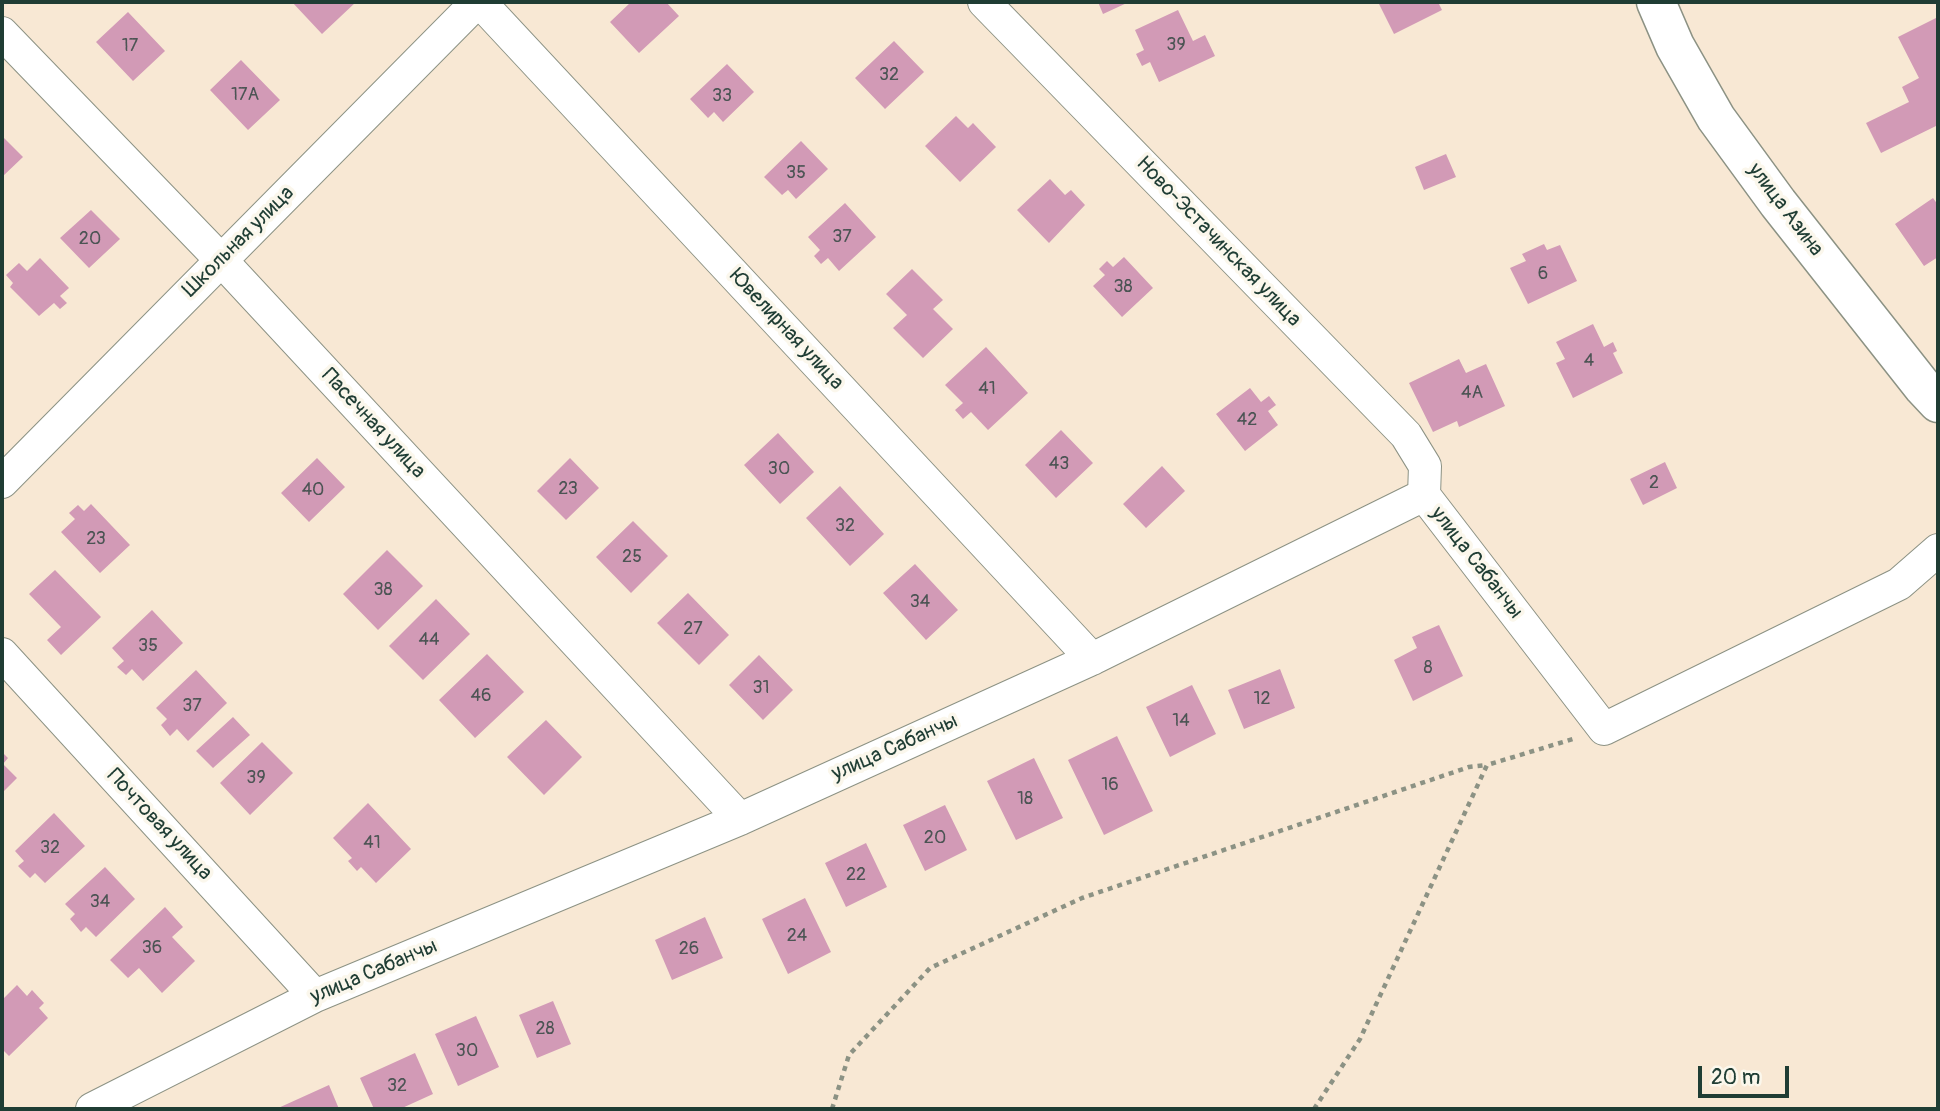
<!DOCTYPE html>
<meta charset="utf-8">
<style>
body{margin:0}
#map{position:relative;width:1940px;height:1111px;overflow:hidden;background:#f8e8d4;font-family:Pangolin,sans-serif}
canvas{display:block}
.frame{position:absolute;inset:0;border:4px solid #1f3d34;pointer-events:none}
.scale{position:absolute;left:1698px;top:1066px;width:91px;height:32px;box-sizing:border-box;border:4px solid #1f3d34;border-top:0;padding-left:9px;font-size:21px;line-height:24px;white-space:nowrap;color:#1f3d34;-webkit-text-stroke:5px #fbf7ec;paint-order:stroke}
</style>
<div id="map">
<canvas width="1940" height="1111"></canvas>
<div class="frame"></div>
<div class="scale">20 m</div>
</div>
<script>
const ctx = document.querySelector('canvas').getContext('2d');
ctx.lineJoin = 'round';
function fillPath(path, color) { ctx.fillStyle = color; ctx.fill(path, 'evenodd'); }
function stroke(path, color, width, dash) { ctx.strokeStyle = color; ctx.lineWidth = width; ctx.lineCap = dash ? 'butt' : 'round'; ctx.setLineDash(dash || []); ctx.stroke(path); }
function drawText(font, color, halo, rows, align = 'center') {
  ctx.font = font + ' Pangolin,sans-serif'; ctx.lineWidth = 7; ctx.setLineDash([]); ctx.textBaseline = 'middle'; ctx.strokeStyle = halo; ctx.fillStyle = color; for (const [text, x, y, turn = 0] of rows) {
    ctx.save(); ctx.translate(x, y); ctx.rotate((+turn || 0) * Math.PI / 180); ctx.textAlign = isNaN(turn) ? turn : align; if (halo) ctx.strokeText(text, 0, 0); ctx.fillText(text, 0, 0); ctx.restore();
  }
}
fillPath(new Path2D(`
 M292 2H356L322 34Z
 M631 2H666L679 16 639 53 610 22Z
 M1098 2H1129L1103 14Z
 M1378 2H1438L1442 10 1394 34Z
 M1178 10 1193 41 1205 35 1215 56 1159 82 1150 62 1142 66 1136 54 1144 50 1135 30Z
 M128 12 165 51 133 81 96 42Z
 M1938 17V125L1881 153 1866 123 1909 102 1902 87 1919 78 1898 37Z
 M894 41 924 72 885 109 855 78Z
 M241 60 280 100 248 130 210 90Z
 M727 64 754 92 723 122 714 112 708 118 690 99Z
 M956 116 968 128 973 123 996 147 960 182 925 146Z
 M2 136 23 157 2 177Z
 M801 141 828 169 796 199 788 190 782 195 764 177Z
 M1446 154 1456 177 1424 190 1415 167Z
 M1050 179 1065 195 1071 190 1085 205 1049 243 1017 210Z
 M1933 198 1938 205V257L1924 266 1895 224Z
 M845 203 876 237 839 271 828 258 821 264 814 256 820 250 808 237Z
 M91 210 120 239 89 268 60 238Z
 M1544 244 1547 250 1560 245 1577 281 1528 304 1510 268 1526 261 1522 254Z
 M1124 257 1153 288 1122 317 1093 286 1105 275 1099 269 1107 261 1113 267Z
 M40 258 69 288 60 296 67 303 60 309 54 303 39 316 10 287 13 283 6 275 19 263 27 271Z
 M912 269 943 300 933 309 953 329 923 358 893 328 907 315 886 294Z
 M1593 324 1604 347 1613 342 1617 351 1613 353 1623 373 1573 398 1556 363 1565 359 1556 342Z
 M986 347 1028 393 988 430 971 412 963 419 955 410 963 403 945 385Z
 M1459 359 1466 373 1486 364 1505 406 1459 427 1457 421 1433 432 1409 383Z
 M1250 388 1261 402 1269 396 1276 405 1268 411 1278 425 1245 451 1216 414Z
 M1061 430 1093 463 1056 498 1025 465Z
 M778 433 814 472 780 504 744 465Z
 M317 458 345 487 309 522 281 493Z
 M570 458 599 488 566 520 537 491Z
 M1665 462 1677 488 1643 505 1630 479Z
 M1162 466 1185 491 1146 528 1123 504Z
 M840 486 884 534 850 566 806 518Z
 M91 504 130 545 100 573 61 532 75 519 69 513 78 505 84 511Z
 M633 521 668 556 631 593 596 557Z
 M387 550 423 586 378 630 343 594Z
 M915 564 958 610 926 640 883 593Z
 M55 570 101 617 61 655 47 640 61 627 29 594Z
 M688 593 729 635 699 665 657 623Z
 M436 599 470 634 423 680 389 646Z
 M152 610 183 643 143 681 132 669 126 675 117 667 124 661 112 648Z
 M1439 625 1463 676 1413 701 1394 660 1417 648 1412 637Z
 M487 654 524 692 475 738 439 700Z
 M759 655 793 690 763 720 729 685Z
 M1280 669 1295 708 1244 729 1228 690Z
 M196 670 227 703 188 741 177 729 170 736 161 725 167 719 156 708Z
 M1192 685 1216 734 1170 757 1146 707Z
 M233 717 250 735 213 768 196 751Z
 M546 720 582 757 544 795 507 757Z
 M1117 736 1153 811 1104 835 1068 760Z
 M262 742 293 773 250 815 220 783Z
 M2 752 8 758 3 764 17 778 2 793Z
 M1034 758 1063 818 1016 840 987 781Z
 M368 803 411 849 376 883 361 867 357 871 348 861 352 858 333 838Z
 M945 805 967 850 925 871 903 825Z
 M54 813 85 846 45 883 35 873 30 878 18 866 24 861 15 851Z
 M866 843 887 887 846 907 825 863Z
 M105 867 135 899 96 937 86 927 81 932 70 919 75 914 65 904Z
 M805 898 831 952 788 974 762 919Z
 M165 907 183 927 172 937 195 961 162 993 139 968 128 978 110 960Z
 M705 917 723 958 672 980 655 940Z
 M17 985 27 996 32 990 44 1003 39 1008 48 1018 9 1056 2 1049V1000Z
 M553 1001 571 1044 537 1058 519 1015Z
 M476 1016 499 1067 458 1086 435 1034Z
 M415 1053 433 1094 400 1109H374L360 1078Z
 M329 1085 339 1109H276Z`), '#d29ab6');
const minor = new Path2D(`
 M480 2 1092 659
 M984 2 1406 435 1425 466 1424 495
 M2 33 221 260 740 819
 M2 482 477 2
 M1424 495 1604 729 1899 584 1938 550
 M2 654 315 996
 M92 1109 315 996 740 819 1092 659 1424 495`);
const tertiary = new Path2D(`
 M1656 2 1675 46 1716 118 1778 203 1923 387 1938 403`);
stroke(minor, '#8c9284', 34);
stroke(tertiary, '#8c9284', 41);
stroke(new Path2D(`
 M832 1109 849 1055 930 968 1082 898 1469 767 1487 765
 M1314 1109 1360 1039 1487 765 1573 739`), '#8c9284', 4.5, [5, 5]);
stroke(minor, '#fff', 32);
stroke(tertiary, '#fff', 38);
drawText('18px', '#4c5454', null, [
 ["39",1176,45],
 ["17",130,46],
 ["32",889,75],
 ["17А",245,95],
 ["33",722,96],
 ["35",796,173],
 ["37",842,237],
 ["20",90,239],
 ["6",1543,274],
 ["38",1123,287],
 ["4",1589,361],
 ["41",987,389],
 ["4А",1472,393],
 ["42",1247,420],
 ["43",1059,464],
 ["30",779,469],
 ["2",1654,483],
 ["23",568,489],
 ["40",313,490],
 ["32",845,526],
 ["23",96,539],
 ["25",632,557],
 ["38",383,590],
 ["34",920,602],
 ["27",693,629],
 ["44",429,640],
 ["35",148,646],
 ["8",1428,668],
 ["31",761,688],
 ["46",481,696],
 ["12",1262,699],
 ["37",192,706],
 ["14",1181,721],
 ["39",256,778],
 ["16",1110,785],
 ["18",1025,799],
 ["20",935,838],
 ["41",372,843],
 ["32",50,848],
 ["22",856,875],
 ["34",100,902],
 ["24",797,936],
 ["36",152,948],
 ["26",689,949],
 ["28",545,1029],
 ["30",467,1051],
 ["32",397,1086]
]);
drawText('21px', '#1f3d34', '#fbf7ec', [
 ["улица Азина",1785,210,53],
 ["Школьная улица",239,242,-45],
 ["Ново-Эстачинская улица",1218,242,46],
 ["Ювелирная улица",786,330,47],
 ["Пасечная улица",373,424,47],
 ["улица Сабанчы",1476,563,52],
 ["улица Сабанчы",895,748,-24],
 ["Почтовая улица",159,825,47],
 ["улица Сабанчы",374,972,-23]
]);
</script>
